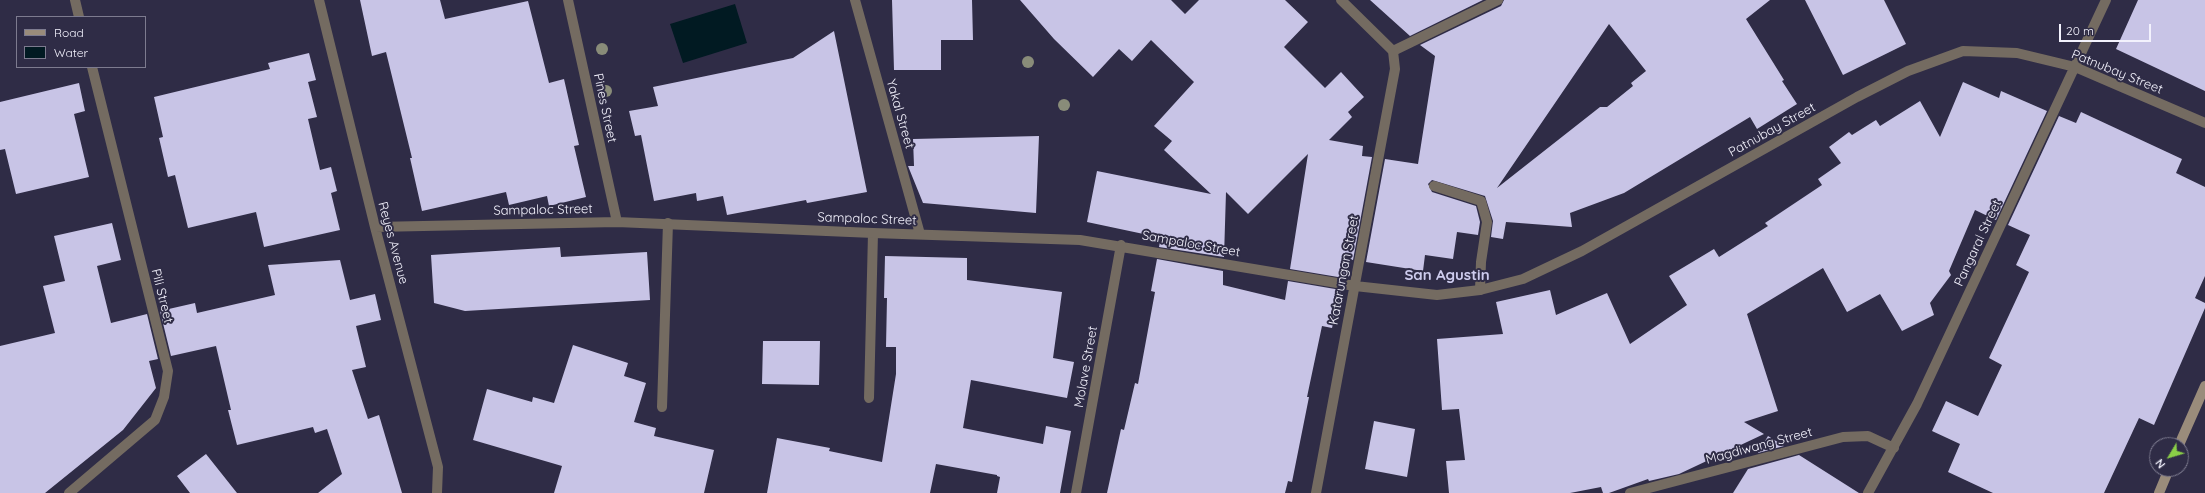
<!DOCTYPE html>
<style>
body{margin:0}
#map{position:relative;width:2205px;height:493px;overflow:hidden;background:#2f2c46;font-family:Quicksand,sans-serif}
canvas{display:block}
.legend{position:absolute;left:16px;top:16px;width:130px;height:52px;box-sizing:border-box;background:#2f2c46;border:1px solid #7d7b8f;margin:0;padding:5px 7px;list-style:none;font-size:12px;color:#f3f2fd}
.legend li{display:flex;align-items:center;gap:8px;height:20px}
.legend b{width:20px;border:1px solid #7d7b8f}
.north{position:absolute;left:2149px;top:437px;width:40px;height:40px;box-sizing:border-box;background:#2f2c46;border:1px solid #7d7b8f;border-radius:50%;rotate:232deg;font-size:11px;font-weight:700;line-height:16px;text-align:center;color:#f3f2fd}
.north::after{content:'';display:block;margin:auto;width:14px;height:18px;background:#8ace47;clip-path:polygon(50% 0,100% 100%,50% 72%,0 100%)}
.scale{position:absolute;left:2059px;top:24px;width:92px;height:18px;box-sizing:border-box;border:2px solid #f3f2fd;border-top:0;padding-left:5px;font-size:12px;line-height:14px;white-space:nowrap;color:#f3f2fd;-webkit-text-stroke:3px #2f2c46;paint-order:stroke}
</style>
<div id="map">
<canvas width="2205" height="493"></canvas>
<ul class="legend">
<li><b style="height:5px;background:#9a8c7b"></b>Road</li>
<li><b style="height:11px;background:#011a22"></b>Water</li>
</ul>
<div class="north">N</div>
<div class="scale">20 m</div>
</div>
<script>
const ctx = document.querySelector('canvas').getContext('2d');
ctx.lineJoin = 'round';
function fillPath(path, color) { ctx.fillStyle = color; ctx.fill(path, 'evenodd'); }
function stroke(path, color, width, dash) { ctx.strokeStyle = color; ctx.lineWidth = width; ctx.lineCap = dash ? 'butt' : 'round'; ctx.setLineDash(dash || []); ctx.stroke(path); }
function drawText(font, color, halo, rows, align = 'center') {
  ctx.font = font + ' Quicksand,sans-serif'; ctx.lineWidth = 4; ctx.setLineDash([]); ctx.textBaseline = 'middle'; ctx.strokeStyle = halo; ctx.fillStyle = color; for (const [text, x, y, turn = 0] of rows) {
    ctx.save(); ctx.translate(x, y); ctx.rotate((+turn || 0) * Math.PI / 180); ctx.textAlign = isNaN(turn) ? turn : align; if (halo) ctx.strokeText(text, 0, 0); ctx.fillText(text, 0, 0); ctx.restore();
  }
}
fillPath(new Path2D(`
 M735 4 747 43 683 63 670 24Z`), '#011a22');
fillPath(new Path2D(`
 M360 0H440L445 19 528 1 549 83 564 79 579 145 574 146 586 197 549 206 547 196 509 205 506 192 422 211 410 158H412L386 52 372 56Z
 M892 0H972L973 40H941V70H894Z
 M1020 0H1171L1185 14 1199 0H1285L1308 22 1284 47 1325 88 1341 72 1364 97 1348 112 1352 117 1329 140 1363 146 1362 156 1372 157 1353 260 1349 259 1344 278 1290 269 1308 154 1248 214 1226 192 1224 257 1159 247 1160 242H1153V236L1087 222 1097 171 1211 194 1164 150 1172 141 1154 126 1194 82 1151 40 1132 61 1119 49 1093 77 1054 39Z
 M1370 0H1483L1410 36Z
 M1504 0H1770L1746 19 1784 80 1782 81 1797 104 1757 129 1750 117 1624 193 1570 213 1572 227 1506 222 1503 239 1491 237 1493 221 1485 196 1432 180 1428 184 1432 192 1476 206 1480 222 1478 235 1457 232 1453 259 1425 255 1423 271 1366 262 1385 159 1418 164 1435 56 1420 45 1501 6ZM1609 24 1646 71 1631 83 1633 86 1607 107H1600L1497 188Z
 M1805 0H1884L1906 44 1843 75Z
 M2138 0H2205V91L2116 49Z
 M834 31 867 192 807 203 806 200 727 215 723 196 697 201 696 193 654 201 641 135 635 136 629 111 658 106 653 87 793 58Z
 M309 53 316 80 308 82 317 117 308 119 320 170 331 167 337 191 331 193 340 230 264 247 256 212 188 228 175 175 168 177 159 138 163 137 154 97 270 69 268 63Z
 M1963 82 1999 98 2001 91 2047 111 1996 220 1975 210 1949 271 1951 275 1930 303 1934 315 1902 331 1880 294 1847 312 1823 268 1747 314 1778 411 1744 422 1764 434 1679 474 1649 481 1648 479 1609 493H1603L1601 487 1570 493H1449L1446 461 1465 460 1459 409 1442 410 1437 339 1503 334 1496 302 1550 290 1556 315 1607 293 1630 344 1687 305 1669 276 1714 249 1719 257 1768 226 1765 223 1822 185 1818 179 1841 163 1829 147 1849 132 1852 135 1876 120 1880 126 1920 101 1940 137Z
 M79 83 85 111 74 114 89 177 16 194 5 149 0 150V102Z
 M2081 112 2182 159 2176 173 2205 187V276L2195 298 2205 303V308L2154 425 2139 418 2104 493H1993L1948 472 1960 444 1932 431 1946 401 1978 416 2002 365 1989 358 2029 272 2016 265 2030 235 2008 225 2059 116 2076 123Z
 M1039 136 1036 213 923 203 908 166H914L913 139Z
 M112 223 121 260 97 266 111 323 147 314 158 359 149 361 156 388 123 430 45 493H0V346L55 333 43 286 65 281 54 236Z
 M560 247 561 257 647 252 650 300 465 311 434 303 431 255Z
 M885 256 967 258V280L1062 292 1053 358 1074 362 1067 398 971 380 963 428 1043 444 1046 426 1071 431 1060 493H997L1000 477 997 476V475L936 464 930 493H767L777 438 830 448 829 451 882 462 896 374V347H886L887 298H884Z
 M1157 259 1223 271V285L1285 300 1288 281 1341 290 1332 328 1322 326 1307 397H1309L1292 482 1288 481 1285 493H1107L1121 429 1124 430 1135 383 1138 384 1155 292 1151 291Z
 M340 260 350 300 375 294 381 320 356 326 366 367 352 370 368 419 379 415 402 493H318L342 474 327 429 315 433 313 427 237 445 228 410H231L216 346 171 356 160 311 195 303 197 313 275 295 268 265Z
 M763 341H820L819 385 762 384Z
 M573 345 628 363 624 376 646 383 634 422 656 428 654 436 714 450 704 493H554L562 466 473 440 487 389 532 402 533 397 554 403Z
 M1374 421 1415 429 1407 477 1365 469Z
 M1768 436 1784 446 1758 453Z
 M206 454 237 493H190L177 476Z
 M1799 455 1859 493H1733L1748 469Z`), '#c8c4e6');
stroke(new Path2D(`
 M1393 51 1498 0
 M1434 186 1481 201 1487 222 1481 262 1480 290
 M869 398 873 233
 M662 407 668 223`), '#746b61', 10);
stroke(new Path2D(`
 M75 0 79 17
 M319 0 375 227 438 467 437 493
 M568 0 617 222
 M855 0 920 234
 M375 227 617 222 873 233 1080 240 1355 286 1437 295 1480 290 1523 279 1582 251 1857 97 1908 71 1963 51 2017 53 2075 67 2205 123
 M69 493 155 420 164 397 168 371 92 67
 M1076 493 1121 245
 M1316 493 1395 69 1393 51 1341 0
 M1630 493 1843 437 1868 436 1894 448
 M1868 493 1917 404 2106 0`), '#746b61', 10);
stroke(new Path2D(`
 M2179 445 2205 386
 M2159 493 2169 469`), '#9a8c7b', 10);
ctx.fillStyle = '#898c79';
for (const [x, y] of [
 [602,49],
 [1028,62],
 [606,91],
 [1064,105]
]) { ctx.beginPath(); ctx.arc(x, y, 6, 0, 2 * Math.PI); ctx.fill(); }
drawText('13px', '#f3f2fd', '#2f2c46', [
 ["Patnubay Street",2117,72,22],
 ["Pines Street",605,108,78],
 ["Yakal Street",900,114,74],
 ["Patnubay Street",1772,130,-29],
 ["Sampaloc Street",543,210,-1],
 ["Sampaloc Street",867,219,2],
 ["Reyes Avenue",393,243,75],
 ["Pangaral Street",1978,243,-65],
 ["Sampaloc Street",1191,244,10],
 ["Katarungan Street",1344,270,-79],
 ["Pili Street",162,296,76],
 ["Molave Street",1086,367,-80],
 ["Magdiwang Street",1759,446,-15]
]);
drawText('bold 15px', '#ceccee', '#2f2c46', [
 ["San Agustin",1447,275]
]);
</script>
